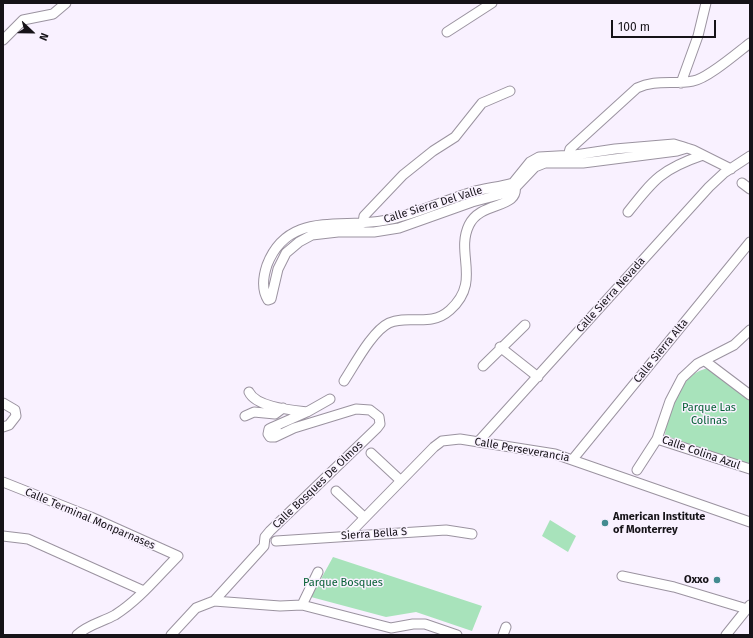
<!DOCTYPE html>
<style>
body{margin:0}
#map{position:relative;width:753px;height:638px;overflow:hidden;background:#f9f1ff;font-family:"Fira Sans",sans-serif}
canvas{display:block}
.frame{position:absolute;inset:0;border:4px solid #161318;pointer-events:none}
.north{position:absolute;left:12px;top:12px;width:40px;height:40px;-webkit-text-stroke:3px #f9f1ff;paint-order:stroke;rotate:112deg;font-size:11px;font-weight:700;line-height:16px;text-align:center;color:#161318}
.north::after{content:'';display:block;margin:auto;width:14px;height:18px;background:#161318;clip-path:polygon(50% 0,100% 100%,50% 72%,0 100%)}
.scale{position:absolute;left:611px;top:20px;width:105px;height:18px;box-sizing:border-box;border:2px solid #161318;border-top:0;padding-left:5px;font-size:12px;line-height:14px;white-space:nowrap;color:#161318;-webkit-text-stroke:3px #f9f1ff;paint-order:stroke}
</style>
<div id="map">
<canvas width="753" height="638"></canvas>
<div class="frame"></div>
<div class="north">N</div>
<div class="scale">100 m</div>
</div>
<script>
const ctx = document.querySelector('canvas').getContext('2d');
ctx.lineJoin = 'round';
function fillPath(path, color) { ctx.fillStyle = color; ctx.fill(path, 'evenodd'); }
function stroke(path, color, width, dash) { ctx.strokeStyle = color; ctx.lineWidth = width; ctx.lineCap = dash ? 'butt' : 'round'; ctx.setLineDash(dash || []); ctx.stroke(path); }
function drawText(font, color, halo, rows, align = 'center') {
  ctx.font = font + ' "Fira Sans",sans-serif'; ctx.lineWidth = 3; ctx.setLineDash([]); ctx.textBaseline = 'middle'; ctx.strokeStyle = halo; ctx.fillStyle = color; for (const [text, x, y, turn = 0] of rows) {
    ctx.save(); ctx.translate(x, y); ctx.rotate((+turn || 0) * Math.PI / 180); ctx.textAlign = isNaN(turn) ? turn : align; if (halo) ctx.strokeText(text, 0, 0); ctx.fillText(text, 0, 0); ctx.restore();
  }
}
fillPath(new Path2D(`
 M709 368 750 401V464L697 448 665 435C668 411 681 372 709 368Z
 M550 520 576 536 568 552 542 536Z
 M333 557 482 606 472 631 416 612 386 617 311 597Z`), '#a8e3bb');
const minor = new Path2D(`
 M447 32 492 3
 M3 40 23 20 53 14 66 3
 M681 83 698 36 706 3
 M687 148 677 151 583 163H545L535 167 516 187 506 193 472 202 399 228 374 232H338L312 235 299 242 286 253 278 269 271 299 268 300C261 289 263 277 267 265 289 208 345 231 391 219 419 213 445 200 472 192 485 188 500 187 513 183L530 162 539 157 575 155 615 149 674 144C681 146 687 148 693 150L731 169
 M567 160 570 149 637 88C656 79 673 85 693 81 707 79 737 53 750 43
 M742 183 750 189
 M628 212C654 179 662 169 703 155
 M363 223 364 216 403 175 433 151 455 137 482 103 510 91
 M500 347 538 377
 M705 361 750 395
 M483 366 525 325
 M344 381C354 366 372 331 389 323 409 314 430 328 450 310 482 281 455 254 469 225 481 200 520 210 515 185
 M249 392C256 407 291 410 307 412
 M3 403 15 410 16 416 9 425 3 427
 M245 416 254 412 275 414 283 408
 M273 427 307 412 330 399
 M657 439 750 469
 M478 442 709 187 724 173 750 156
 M371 453 400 480
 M573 459 750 242
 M637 470 657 439 670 401 682 378 697 364 734 345 750 330
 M3 482 91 517 178 556C158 576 139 600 115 615 102 622 87 625 77 635
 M336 491 364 517
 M3 536 28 539 144 591
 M347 536 434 447 442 441 460 439 555 454 750 522
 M276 541 446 530 472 534
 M622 576 674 587 747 609
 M214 601 280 606 302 605 391 628 413 624H425L457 635
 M302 605 318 572
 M171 635 196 608 214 601 264 546 265 537 270 531 377 428 380 424 379 417 370 410 356 409 294 428 275 437H270L268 434 269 429 273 427 276 428 277 435
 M503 635 506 627
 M726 635 750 605`);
stroke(minor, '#9b93a0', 11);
stroke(minor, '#fff', 9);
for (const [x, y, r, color] of [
 [605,523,4,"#438b90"],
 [717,580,4,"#438b90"]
]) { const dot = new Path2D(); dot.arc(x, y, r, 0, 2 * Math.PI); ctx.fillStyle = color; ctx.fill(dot); stroke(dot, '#f9f1ff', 1.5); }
drawText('11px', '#161318', '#f9f1ff', [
 ["Calle Sierra Del Valle",433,205,-17],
 ["Calle Sierra Nevada",611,295,-48],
 ["Calle Sierra Alta",661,351,-51],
 ["Calle Perseverancia",522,450,10],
 ["Calle Colina Azul",701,453,19],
 ["Calle Bosques De Olmos",318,485,-44],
 ["Calle Terminal Monparnases",90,519,23],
 ["Sierra Bella S",374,534,-4]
]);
drawText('11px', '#076136', '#f9f1ff', [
 ["Parque Las",709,408],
 ["Colinas",709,421],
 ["Parque Bosques",343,583]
]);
drawText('bold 11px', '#161318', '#f9f1ff', [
 ["American Institute",613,517],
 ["of Monterrey",613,530],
 ["Oxxo",709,580,"right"]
], 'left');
</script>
